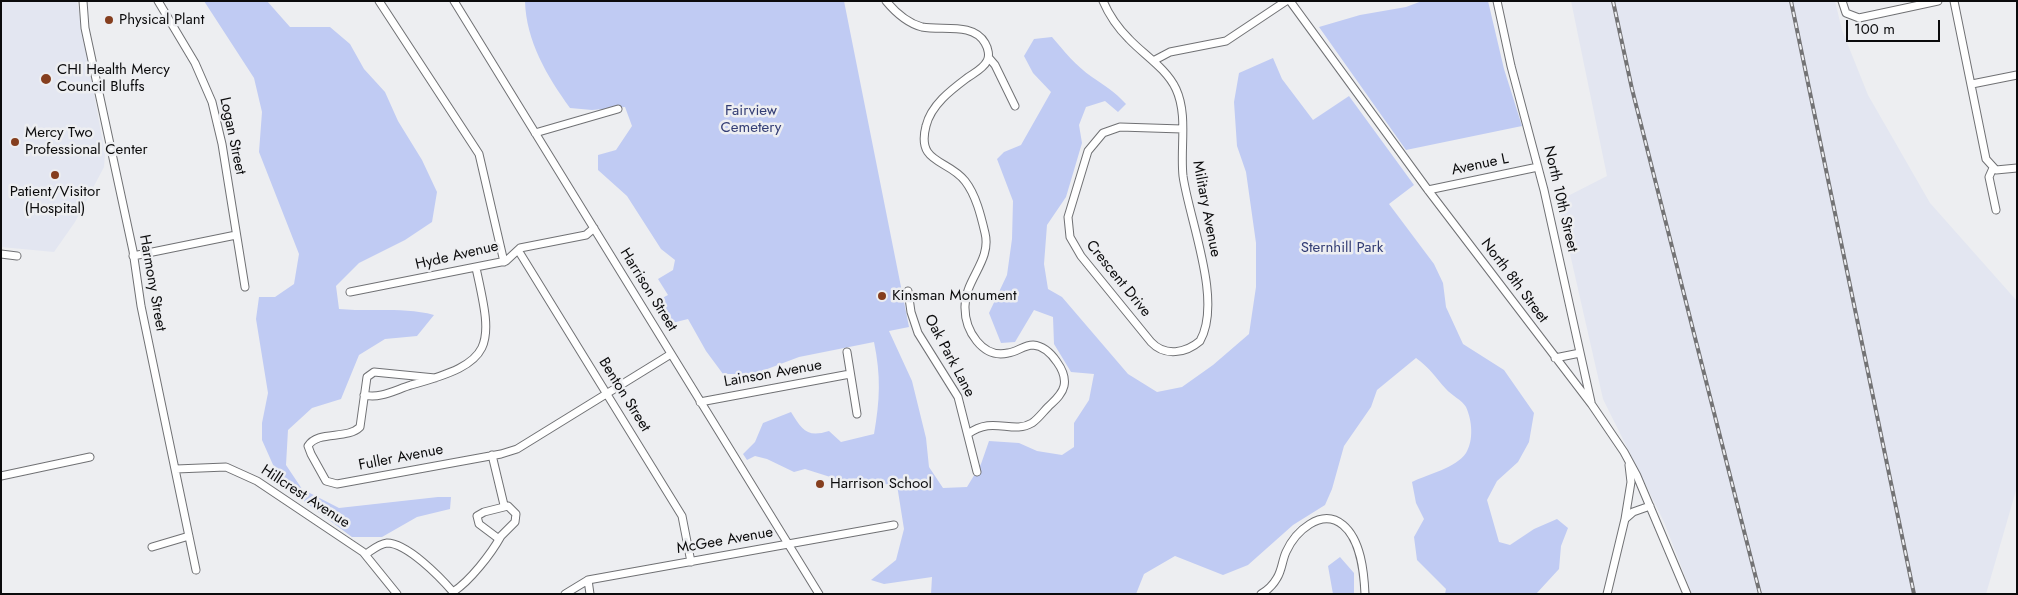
<!DOCTYPE html>
<style>
body{margin:0}
#map{position:relative;width:2018px;height:595px;overflow:hidden;background:#edeef1;font-family:Jost,sans-serif}
canvas{display:block}
.frame{position:absolute;inset:0;border:2px solid #0b0b0c;pointer-events:none}
.scale{position:absolute;left:1846px;top:20px;width:94px;height:22px;box-sizing:border-box;border:2px solid #0b0b0c;border-top:0;padding-left:6px;font-size:15px;line-height:18px;white-space:nowrap;color:#0b0b0c;-webkit-text-stroke:4px #edeef1;paint-order:stroke}
</style>
<div id="map">
<canvas width="2018" height="595"></canvas>
<div class="frame"></div>
<div class="scale">100 m</div>
</div>
<script>
const ctx = document.querySelector('canvas').getContext('2d');
ctx.lineJoin = 'round';
function fillPath(path, color) { ctx.fillStyle = color; ctx.fill(path, 'evenodd'); }
function stroke(path, color, width, dash) { ctx.strokeStyle = color; ctx.lineWidth = width; ctx.lineCap = dash ? 'butt' : 'round'; ctx.setLineDash(dash || []); ctx.stroke(path); }
function drawText(font, color, halo, rows, align = 'center') {
  ctx.font = font + ' Jost,sans-serif'; ctx.lineWidth = 5; ctx.setLineDash([]); ctx.textBaseline = 'middle'; ctx.strokeStyle = halo; ctx.fillStyle = color; for (const [text, x, y, turn = 0] of rows) {
    ctx.save(); ctx.translate(x, y); ctx.rotate((+turn || 0) * Math.PI / 180); ctx.textAlign = isNaN(turn) ? turn : align; if (halo) ctx.strokeText(text, 0, 0); ctx.fillText(text, 0, 0); ctx.restore();
  }
}
fillPath(new Path2D(`
 M1 1H77L105 154 104 167 75 222 54 252 1 247Z
 M1571 1H1835L1842 30 1868 95 1930 203 2017 301V487L1986 594H1692L1664 522 1603 399 1558 201 1607 176Z`), '#e3e6f1');
fillPath(new Path2D(`
 M204 1H267L290 27H330L350 44 364 69 385 92 398 121 422 160 437 192 432 222 405 240 359 263 336 286 339 309C371 312 403 307 434 315L417 336 385 339 359 355 341 399 312 408 288 430 286 465 302 489 339 508 438 497H451L450 509 417 517 382 537H352L282 485 262 440V423L268 393 256 319 259 297H275L294 284 299 254 259 152 262 112 254 78Z
 M525 1H844L909 327 889 331 912 381 926 438 929 467 943 488 967 487 981 464 989 441 1019 443 1037 451 1062 455 1074 447V423L1089 400 1094 374 1071 372 1054 344 1053 317 1034 310 1015 342 1001 343 989 313 1007 275 1012 239 1013 201 997 159 1004 152 1021 145 1051 92 1033 73 1024 56 1034 39 1052 37C1064 51 1076 66 1092 77 1104 85 1115 92 1126 104L1118 112 1105 101 1086 107 1079 125 1082 143 1066 197 1047 225 1044 264 1048 289 1062 297 1128 374 1157 392 1182 387 1213 365 1249 334 1256 287V243L1246 172 1237 146 1234 102 1239 73 1273 58 1282 79 1313 120 1349 96 1414 185 1389 204 1434 264 1443 283 1446 307 1463 344 1504 370 1534 413 1529 442 1518 462 1497 481 1487 500 1499 542 1510 545 1534 529 1557 519 1568 528 1561 546 1559 569 1536 594H1445L1446 589 1417 560 1414 537 1424 519 1416 503 1412 482C1428 474 1456 468 1466 453 1474 440 1472 420 1466 407 1462 400 1451 395 1446 389 1435 377 1430 368 1416 358L1377 390 1371 407 1344 446 1332 489 1325 505 1293 525 1248 565 1223 575 1175 556 1144 574 1136 594H931L932 577 884 584 871 580 896 560 904 529 897 485 843 481 805 469 794 472 767 459 755 456 747 460 743 454 755 442 763 423 791 412C802 430 807 438 829 431L841 442 874 434C880 400 881 376 874 342L799 357 754 374H723L706 351 688 319 664 325 651 304 668 295 658 279 673 270 675 260 661 249 627 196 598 170V155L616 150 632 126 625 107 592 110 570 108C547 76 526 41 525 1Z
 M1422 1H1488L1504 69 1522 126 1406 150 1319 27 1360 15 1406 7Z
 M1340 557 1354 573V594H1333L1328 566Z`), '#c0cbf3');
const minor = new Path2D(`
 M83 1 85 28 133 251 141 306 196 570
 M158 1 195 63 212 102 222 144 245 287
 M379 1 479 154 504 262
 M454 1 819 594
 M886 1C896 13 907 23 922 27 942 31 973 22 985 43 988 48 990 56 987 61 983 69 974 73 967 78 951 90 931 105 926 126 916 164 948 159 965 181 976 195 981 216 985 233 992 261 964 280 965 308 965 330 982 359 1008 353 1017 352 1024 345 1033 345 1044 346 1051 353 1057 362 1062 369 1066 377 1064 386 1062 395 1054 401 1048 407 1043 412 1038 419 1032 423 1012 435 993 415 968 434
 M1103 1C1109 15 1118 28 1129 39 1144 55 1166 68 1176 89 1188 115 1180 147 1183 176 1189 219 1223 301 1200 341 1186 353 1165 357 1151 342L1081 256 1070 237 1068 217 1088 151 1103 133 1120 127 1182 129
 M1290 1 1428 190 1592 405 1624 452 1637 476 1687 594
 M1497 1 1511 66 1544 190 1591 402
 M1842 1 1846 13 1859 18 1938 1
 M1954 1 1986 159 1996 170 2017 168
 M989 58 995 65 1015 106
 M1153 61 1170 52 1226 41 1286 1
 M1972 84 2017 75
 M535 133 618 109
 M1993 168 1989 177 1996 210
 M1428 190 1538 167
 M518 250 682 516 691 562
 M1 254 17 256
 M133 256 236 235
 M908 291 911 312 918 333 958 397 977 472
 M350 292 506 261 520 248 586 235 594 228
 M847 352 857 414
 M1555 358 1580 353
 M435 378 374 372 367 377 360 427C347 440 318 430 308 446L311 454 326 481 337 484 501 454 517 449 671 354
 M364 395C380 399 395 390 411 385 495 362 494 348 476 268
 M700 402 850 374
 M492 455 504 505
 M176 469 226 467 257 481 363 552 397 594
 M1 476 90 457
 M1625 519 1631 482 1629 465
 M152 547 189 536
 M366 554C372 550 379 544 387 543 407 543 440 577 453 592 470 581 491 554 501 536L515 522 516 514 508 506 484 512 477 516 479 524 499 539
 M588 580 590 594
 M565 594 588 580 894 525
 M1261 594C1268 590 1273 585 1277 578 1282 570 1282 561 1286 552 1295 532 1321 507 1343 525 1361 540 1364 572 1365 594
 M1607 594 1625 519 1633 512 1650 506`);
stroke(minor, '#707174', 9);
stroke(minor, '#fff', 7);
const rail = new Path2D(`
 M1613 1 1632 89 1760 594
 M1791 1 1914 594`);
stroke(rail, '#737375', 4);
stroke(rail, '#edeef1', 2, [5.5]);
for (const [x, y, r, color] of [
 [109,20,5,"#853e1e"],
 [46,79,6,"#853e1e"],
 [15,142,5,"#853e1e"],
 [55,175,5,"#853e1e"],
 [882,296,5,"#853e1e"],
 [820,484,5,"#853e1e"]
]) { const dot = new Path2D(); dot.arc(x, y, r, 0, 2 * Math.PI); ctx.fillStyle = color; ctx.fill(dot); stroke(dot, '#edeef1', 2); }
drawText('15px', '#0b0b0c', '#edeef1', [
 ["Physical Plant",119,20],
 ["CHI Health Mercy",57,70],
 ["Council Bluffs",57,87],
 ["Mercy Two",25,133],
 ["Professional Center",25,150],
 ["Patient/Visitor",55,192,"center"],
 ["(Hospital)",55,209,"center"],
 ["Kinsman Monument",892,296],
 ["Harrison School",830,484]
], 'left');
drawText('15px', '#333d74', '#edeef1', [
 ["Fairview",751,111],
 ["Cemetery",751,128],
 ["Sternhill Park",1342,248]
]);
drawText('15px', '#0b0b0c', '#edeef1', [
 ["Logan Street",232,136,78],
 ["Avenue L",1480,165,-12],
 ["North 10th Street",1560,199,77],
 ["Military Avenue",1206,209,79],
 ["Hyde Avenue",457,256,-13],
 ["Crescent Drive",1118,279,51],
 ["North 8th Street",1514,281,53],
 ["Harmony Street",152,283,80],
 ["Harrison Street",648,290,58],
 ["Oak Park Lane",949,356,62],
 ["Lainson Avenue",773,374,-10],
 ["Benton Street",624,395,58],
 ["Fuller Avenue",401,458,-11],
 ["Hillcrest Avenue",305,497,33],
 ["McGee Avenue",725,541,-10]
]);
</script>
